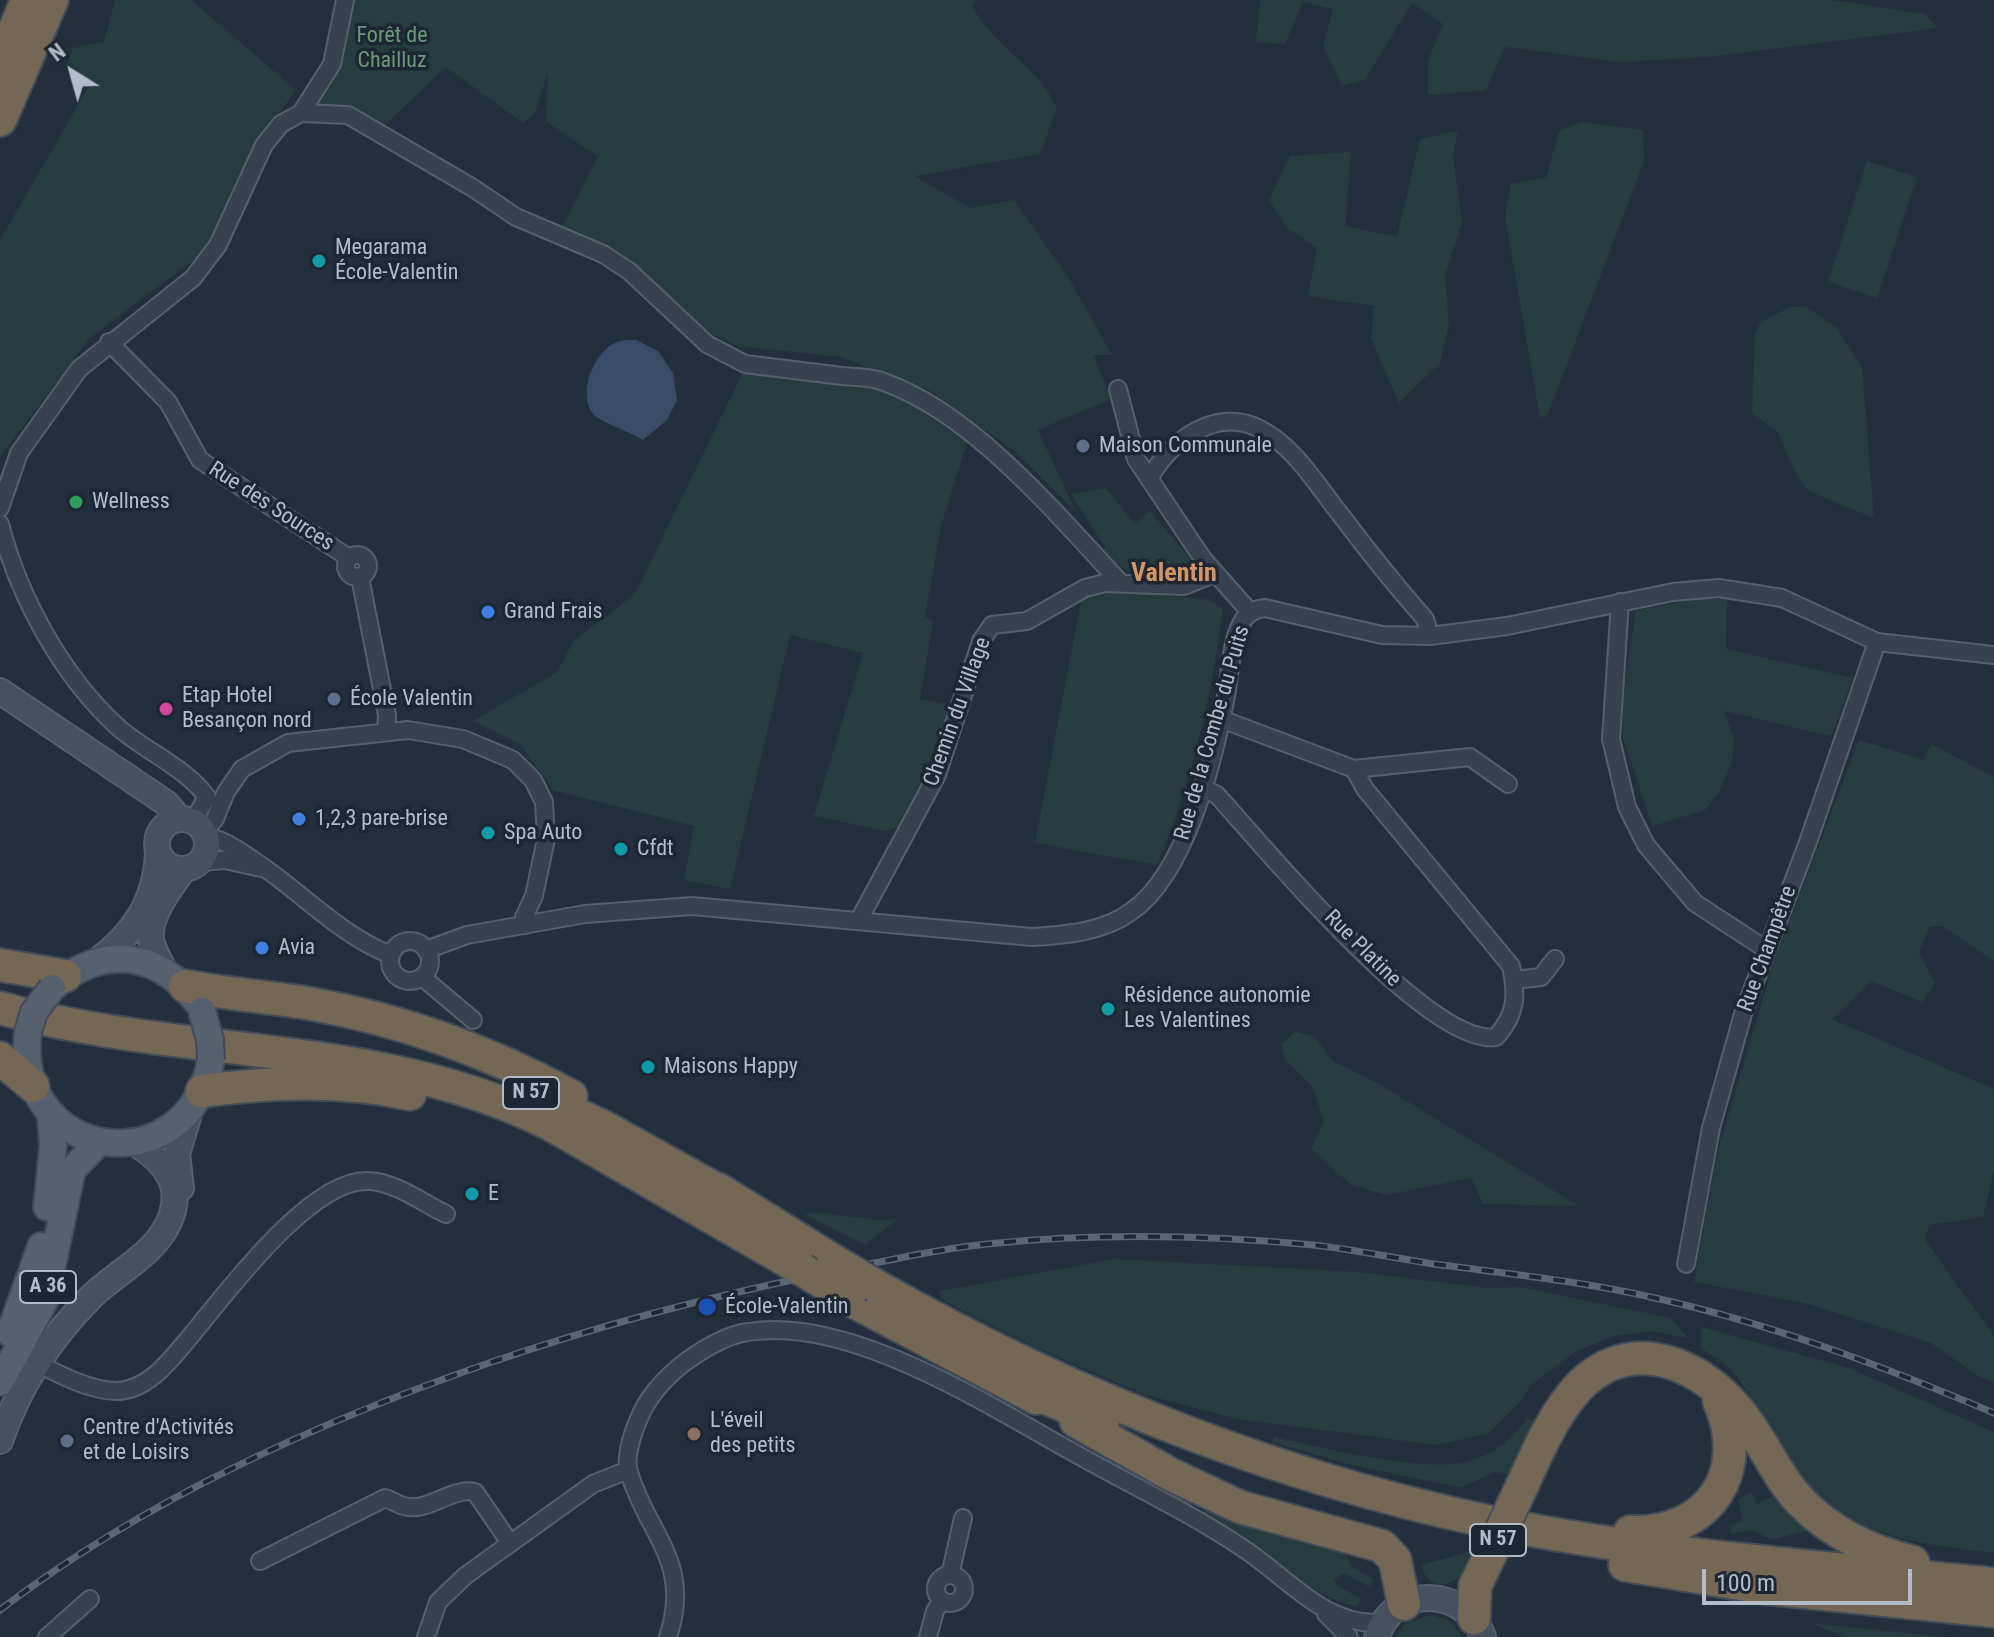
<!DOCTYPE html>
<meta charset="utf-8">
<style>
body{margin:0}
#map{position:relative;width:1994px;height:1637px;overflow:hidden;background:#242f3e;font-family:"Roboto Condensed",sans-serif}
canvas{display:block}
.north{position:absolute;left:32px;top:32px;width:80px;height:80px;-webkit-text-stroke:6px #1d2633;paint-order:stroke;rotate:323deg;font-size:22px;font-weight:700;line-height:32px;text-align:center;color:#b4bcc9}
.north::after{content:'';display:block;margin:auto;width:28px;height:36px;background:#b4bcc9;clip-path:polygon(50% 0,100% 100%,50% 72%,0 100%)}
.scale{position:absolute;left:1702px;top:1569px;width:210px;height:36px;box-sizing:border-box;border:4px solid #b4bcc9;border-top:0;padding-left:10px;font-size:24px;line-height:28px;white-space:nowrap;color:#b4bcc9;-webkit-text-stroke:6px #1d2633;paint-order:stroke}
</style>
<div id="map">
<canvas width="1994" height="1637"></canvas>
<div class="north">N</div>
<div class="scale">100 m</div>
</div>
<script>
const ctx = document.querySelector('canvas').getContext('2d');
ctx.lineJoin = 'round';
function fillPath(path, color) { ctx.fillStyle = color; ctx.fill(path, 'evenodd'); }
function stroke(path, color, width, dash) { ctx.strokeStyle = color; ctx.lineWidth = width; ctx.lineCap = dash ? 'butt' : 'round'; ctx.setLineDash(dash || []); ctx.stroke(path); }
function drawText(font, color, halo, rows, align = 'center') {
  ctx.font = font + ' "Roboto Condensed",sans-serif'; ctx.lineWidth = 7; ctx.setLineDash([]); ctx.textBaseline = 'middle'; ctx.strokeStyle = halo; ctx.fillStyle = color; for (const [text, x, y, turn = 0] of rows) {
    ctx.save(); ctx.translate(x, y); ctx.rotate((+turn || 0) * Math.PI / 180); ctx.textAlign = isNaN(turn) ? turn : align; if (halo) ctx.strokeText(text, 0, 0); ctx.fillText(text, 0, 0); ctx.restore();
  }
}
fillPath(new Path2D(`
 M115 0H191L296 90 258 143 212 246 89 339 0 457V240L89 86 67 64 73 48 104 42Z
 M353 0H976L972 6C995 48 1037 65 1057 108L1040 154 915 176 970 208 1014 200 1070 280 1112 355H1093L1111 399 1038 430 1076 512 1016 452 929 390 840 357 737 346 710 333 638 269 560 231 598 157 546 121 548 72 535 113 523 123 446 67 384 126 349 105 312 106Z
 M1260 0H1832L1925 14 1938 28 1707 57 1621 62 1505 47 1486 90 1428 95V61L1443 24 1412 3 1365 80 1342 86 1323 46 1333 9 1303 2 1285 44 1256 42Z
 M1581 122 1643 130 1644 161 1548 414 1540 418 1505 216 1511 184 1546 178 1559 131Z
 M1458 131 1453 155 1462 223 1445 274 1449 324 1440 363 1399 403 1371 339 1374 306 1308 296 1317 248 1287 228 1269 200 1290 156 1351 152 1345 226 1397 237 1420 139Z
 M1867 161 1917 177 1877 298 1828 282Z
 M1790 307H1806L1837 328 1862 368 1874 518 1808 491 1796 474 1777 431 1752 413 1755 333 1761 322Z
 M743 372 883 385 967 442 941 526 925 617 933 622 920 699 953 705 918 801 902 826 886 831 814 816 863 653 790 635 730 889 684 880 694 826 553 790 521 745 473 721 557 672 574 640 635 594Z
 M1106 488 1134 524 1150 511 1195 564 1191 576C1147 576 1135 583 1102 550L1105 547 1071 494Z
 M1107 589 1210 600 1223 609C1211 699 1192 782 1157 865L1035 843 1082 596Z
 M1701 599H1727L1726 649 1853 678 1831 736 1724 711 1734 739 1732 762 1720 791 1705 810 1652 826 1623 737V699L1636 610Z
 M1859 740 1924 760 1931 744 1994 777V961L1942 926H1930L1919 953 1935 983 1922 1002 1871 981 1832 1019 1994 1089V1170L1983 1217 1929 1225 1925 1240 1994 1336V1382L1980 1377 1931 1343 1805 1303 1694 1282 1718 1150 1773 965Z
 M1295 1032 1315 1037 1333 1061 1379 1084 1579 1206 1483 1204 1471 1178 1387 1195 1351 1185 1311 1149 1324 1121 1312 1086 1285 1059 1281 1044Z
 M813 1212 881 1220 899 1218 865 1245 805 1215Z
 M1114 1259 1359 1272 1488 1288 1520 1287 1671 1318 1688 1338 1651 1331 1615 1336 1577 1351 1531 1385 1518 1404 1489 1433 1437 1445 1237 1419 1143 1394 1041 1350 940 1299V1291Z
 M1701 1327 1849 1368 1994 1432V1553C1908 1543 1838 1535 1786 1458 1767 1431 1755 1400 1735 1374 1727 1364 1712 1356 1701 1348Z
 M1527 1419 1535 1420 1510 1474 1495 1472 1461 1488 1352 1465 1272 1442 1274 1437C1320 1447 1426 1474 1469 1461 1495 1454 1511 1439 1527 1419Z
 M1752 1492 1757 1504 1776 1494 1809 1530 1771 1540 1753 1530 1731 1534V1526L1743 1520 1738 1499Z
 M1207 1503 1345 1551 1351 1566 1373 1579 1370 1587 1344 1573 1334 1580 1337 1585 1361 1599 1356 1607C1299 1591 1252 1541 1200 1513Z
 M1473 1551C1469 1581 1431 1601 1421 1565Z
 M1431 1615 1448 1620 1463 1637H1395L1406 1623Z
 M1810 1623 1945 1637H1846Z`), '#263c3f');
fillPath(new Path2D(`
 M636 340 658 351 673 373 677 400 667 420 643 440C633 433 598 421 593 414 577 393 594 351 617 342 622 340 630 340 636 340Z`), '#394c67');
const street = new Path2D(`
 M301 113 332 64 345 0
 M109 342 168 402 200 460 349 558
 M1118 389 1136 459 1203 559 1250 612
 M1149 479C1170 441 1216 406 1260 429 1295 447 1316 484 1340 514 1367 550 1395 585 1425 619L1430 636
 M0 508 19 453 79 369 193 278 218 245 264 145 281 124 301 113 348 115 473 188 516 217 603 254 629 271 707 344 745 364C777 368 810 372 842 376 855 377 872 377 884 382 974 414 1056 514 1120 582
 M0 524C19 598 63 678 120 729 147 752 186 768 207 797L193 821
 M346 566a11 11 0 1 1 22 0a11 11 0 1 1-22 0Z
 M360 577 387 715 386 731
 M1620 602 1611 739 1627 807 1646 845 1695 903 1767 950
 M1221 719 1354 769 1470 757 1508 784
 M1201 787 1217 795C1263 846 1430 1048 1496 1037 1517 1014 1517 995 1511 966L1365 789 1354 769
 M204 832 215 819 226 792 242 769 288 743 408 730 463 739 513 760 533 780 544 802 546 839 534 896 524 917 525 925
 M206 836C229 841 247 856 266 869 307 898 344 937 391 955
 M199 862 225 860 261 868
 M859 920 937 775 981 641 992 625 1027 621 1085 588 1105 583 1184 586 1214 574
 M390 961a20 20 0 1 1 40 0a20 20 0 1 1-40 0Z
 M426 950 467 935 585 914 692 906 1032 937C1066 935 1104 932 1132 911 1186 873 1214 760 1226 696 1230 674 1231 643 1241 624 1246 613 1255 609 1265 608L1382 635 1430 636 1507 626 1673 592 1719 588 1782 598 1877 642 1994 655
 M422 977 473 1020
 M1514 980 1541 977 1555 959
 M1686 1264 1711 1128 1743 1014 1808 842 1877 642
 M37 1363C60 1375 91 1391 117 1391 149 1390 171 1359 189 1338 225 1295 311 1177 369 1181 395 1182 423 1203 446 1214
 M260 1561 385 1498C392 1500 398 1505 404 1506 428 1513 451 1487 475 1492L510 1543
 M950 1575 963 1518
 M936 1589a14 14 0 1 1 28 0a14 14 0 1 1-28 0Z
 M1326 1614 1349 1637
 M47 1637 90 1599
 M426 1637 438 1602 465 1576 593 1484 628 1470
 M668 1637C693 1562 647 1534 629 1472 624 1456 634 1429 641 1414 650 1393 670 1373 688 1360 705 1348 726 1335 748 1332 850 1315 989 1406 1076 1454 1131 1485 1191 1513 1244 1549 1287 1577 1328 1630 1384 1622
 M928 1637 935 1611 942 1600`);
const secondary = new Path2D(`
 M0 691 166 803 179 818
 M157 844a25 25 0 1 1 50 0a25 25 0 1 1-50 0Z
 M96 962C134 934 155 902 158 854
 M164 970C160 961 153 950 151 940 148 916 171 887 184 869
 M181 1188 177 1154 190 1111
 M0 1441C19 1385 50 1338 92 1296 116 1273 153 1255 168 1224 186 1186 165 1162 135 1143
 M1377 1637C1393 1583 1466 1587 1483 1637`);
const primary = new Path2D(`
 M52 988C102 944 157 951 197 1002
 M28 1032C13 1161 187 1187 211 1060
 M47 1207 53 1147 51 1115
 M10 1333 41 1246
 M0 1382 45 1300 72 1170 99 1142`);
const highway = new Path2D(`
 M0 66 27 0
 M0 120 52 0
 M0 965 65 976
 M185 986C227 994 270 997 312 1004 402 1020 490 1052 571 1096
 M0 1008C181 1059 376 1038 548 1123L803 1270
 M0 1058 33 1086
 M202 1091C271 1082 341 1079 410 1094
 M542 1098 604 1127 737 1201
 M718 1189 834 1261
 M876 1286C1079 1401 1302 1487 1531 1530 1684 1558 1840 1569 1994 1584
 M849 1299 1036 1398
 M1020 1388 1103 1421
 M1076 1421 1170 1474 1240 1507 1382 1546 1395 1560 1404 1604
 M1514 1503C1531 1468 1546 1427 1571 1396 1620 1334 1691 1356 1736 1408 1762 1437 1775 1475 1802 1503 1832 1533 1872 1552 1913 1562
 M1630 1532C1708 1535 1751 1473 1719 1401
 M1625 1565 1765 1588 1994 1611
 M1474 1618 1475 1586 1491 1553`);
stroke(street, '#565f6c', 20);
stroke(secondary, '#565f6c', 28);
stroke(primary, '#414a57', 30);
stroke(highway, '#434c59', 36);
stroke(street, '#38414e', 16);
stroke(secondary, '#465061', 24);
stroke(primary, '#56606e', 26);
stroke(highway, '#746855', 32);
const rail = new Path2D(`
 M0 1610C144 1500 316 1423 486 1364 596 1326 708 1297 821 1274 876 1263 931 1250 987 1244 1094 1233 1206 1235 1313 1245 1351 1249 1389 1257 1427 1263 1500 1273 1574 1280 1646 1296 1767 1322 1880 1365 1994 1413`);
stroke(rail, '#5a6575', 7);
stroke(rail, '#1d2633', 4, [12]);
const primaryBridge = new Path2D(`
 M202 1011 210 1040 211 1060
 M28 1032 34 1012 52 988`);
const highwayBridge = new Path2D(`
 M834 1261 876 1286
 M803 1270 849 1299
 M1491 1553 1514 1503`);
stroke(primaryBridge, '#414a57', 30, []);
stroke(highwayBridge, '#434c59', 36, []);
stroke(primaryBridge, '#56606e', 26);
stroke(highwayBridge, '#746855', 32);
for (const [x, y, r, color] of [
 [319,261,8,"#0f9aa8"],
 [1083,446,8,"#5c6f8a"],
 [76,502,8,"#2e9e5b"],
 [488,612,8,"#3f7fe0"],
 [334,699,8,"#5c6f8a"],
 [166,709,8,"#d1479c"],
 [299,819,8,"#3f7fe0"],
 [488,833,8,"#0f9aa8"],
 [621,849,8,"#0f9aa8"],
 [262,948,8,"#3f7fe0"],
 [1108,1009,8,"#0f9aa8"],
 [648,1067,8,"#0f9aa8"],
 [472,1194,8,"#0f9aa8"],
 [707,1307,10,"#1a4fb4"],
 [694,1434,8,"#8d6e63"],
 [67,1441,8,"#5c6f8a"]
]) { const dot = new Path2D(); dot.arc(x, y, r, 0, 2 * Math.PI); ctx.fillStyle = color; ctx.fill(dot); stroke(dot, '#1d2633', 3); }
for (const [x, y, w] of [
 [531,1093,56],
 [48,1287,56],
 [1498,1540,56]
]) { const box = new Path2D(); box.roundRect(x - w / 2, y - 16, w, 32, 6); ctx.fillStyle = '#1d2633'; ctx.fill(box); stroke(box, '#b4bcc9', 2); }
drawText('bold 20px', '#b4bcc9', null, [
 ["N 57",531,1093],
 ["A 36",48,1287],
 ["N 57",1498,1540]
]);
drawText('22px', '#6b9a76', '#1d2633', [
 ["Forêt de",392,36],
 ["Chailluz",392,61]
]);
drawText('22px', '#b4bcc9', '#1d2633', [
 ["Megarama",335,248],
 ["École-Valentin",335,273],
 ["Maison Communale",1099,446],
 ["Wellness",92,502],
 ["Grand Frais",504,612],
 ["Etap Hotel",182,696],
 ["Besançon nord",182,721],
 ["École Valentin",350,699],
 ["1,2,3 pare-brise",315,819],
 ["Spa Auto",504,833],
 ["Cfdt",637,849],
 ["Avia",278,948],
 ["Résidence autonomie",1124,996],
 ["Les Valentines",1124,1021],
 ["Maisons Happy",664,1067],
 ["E",488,1194],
 ["École-Valentin",725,1307],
 ["L'éveil",710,1421],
 ["des petits",710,1446],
 ["Centre d'Activités",83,1428],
 ["et de Loisirs",83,1453]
], 'left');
drawText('22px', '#b4bcc9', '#1d2633', [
 ["Rue des Sources",271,507,33],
 ["Chemin du Village",958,712,-70],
 ["Rue de la Combe du Puits",1213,733,-74],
 ["Rue Platine",1362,949,45],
 ["Rue Champêtre",1768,949,-70]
]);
drawText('bold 26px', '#d59563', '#1d2633', [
 ["Valentin",1174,574]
]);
</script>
